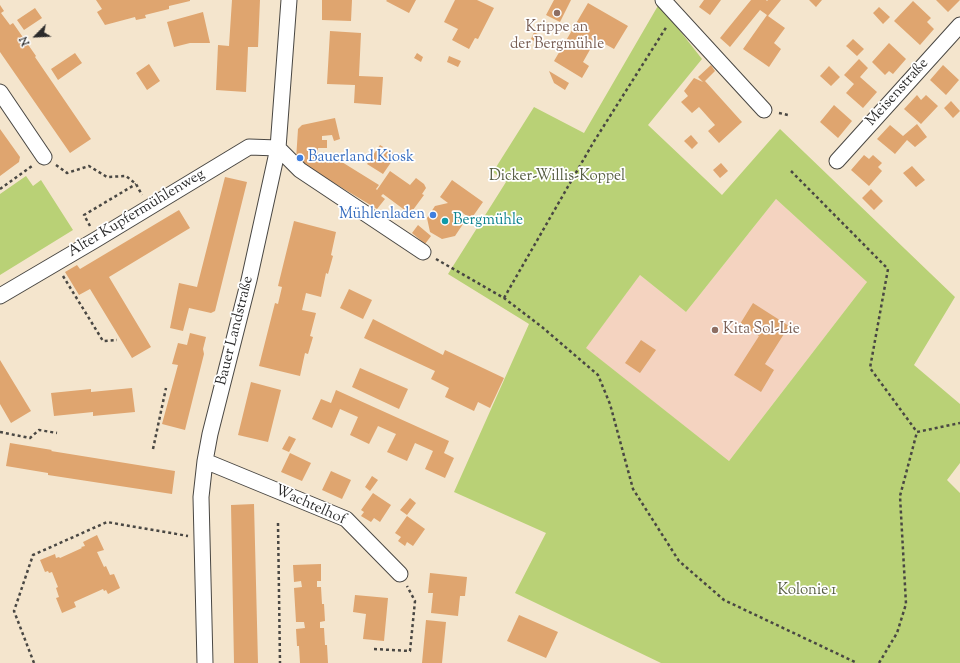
<!DOCTYPE html>
<meta charset="utf-8">
<style>
body{margin:0}
#map{position:relative;width:960px;height:663px;overflow:hidden;background:#f4e5cd;font-family:"Sorts Mill Goudy",serif}
canvas{display:block}
.north{position:absolute;left:16px;top:16px;width:40px;height:40px;-webkit-text-stroke:3px #fff;paint-order:stroke;rotate:246deg;font-size:11px;font-weight:700;line-height:16px;text-align:center;color:#2b2b2b}
.north::after{content:'';display:block;margin:auto;width:14px;height:18px;background:#2b2b2b;clip-path:polygon(50% 0,100% 100%,50% 72%,0 100%)}
</style>
<div id="map">
<canvas width="960" height="663"></canvas>
<div class="north">N</div>
</div>
<script>
const ctx = document.querySelector('canvas').getContext('2d');
ctx.lineJoin = 'round';
function fillPath(path, color) { ctx.fillStyle = color; ctx.fill(path, 'evenodd'); }
function stroke(path, color, width, dash) { ctx.strokeStyle = color; ctx.lineWidth = width; ctx.lineCap = dash ? 'butt' : 'round'; ctx.setLineDash(dash || []); ctx.stroke(path); }
function drawText(font, color, halo, rows, align = 'center') {
  ctx.font = font + ' "Sorts Mill Goudy",serif'; ctx.lineWidth = 3.5; ctx.setLineDash([]); ctx.textBaseline = 'middle'; ctx.strokeStyle = halo; ctx.fillStyle = color; for (const [text, x, y, turn = 0] of rows) {
    ctx.save(); ctx.translate(x, y); ctx.rotate((+turn || 0) * Math.PI / 180); ctx.textAlign = isNaN(turn) ? turn : align; if (halo) ctx.strokeText(text, 0, 0); ctx.fillText(text, 0, 0); ctx.restore();
  }
}
fillPath(new Path2D(`
 M776 199 867 282 729 461 585 348 640 275 686 312Z`), '#f4d3c0');
fillPath(new Path2D(`
 M659 4 702 59 648 125 722 195 780 129 955 297 914 365 960 404V463L947 480 960 493V663H661L515 593 546 533 454 492 529 324 448 274 506 182 493 172 534 107 584 133ZM776 199 867 282 729 461 586 348 640 275 686 312Z
 M26 176 33 186 41 180 73 230 0 275V194Z`), '#b9d176');
fillPath(new Path2D(`
 M96 0H190V1L169 6V9L145 15 146 18 136 20 135 17 105 25 97 12 102 9Z
 M232 0H260L258 47H248L246 92 216 90 218 45 229 46Z
 M322 0H352L351 21 322 20Z
 M387 0H416L409 13 386 1Z
 M455 0H477L494 8 478 39 475 38 469 49 452 40 458 29 444 22Z
 M554 0H571L560 22 546 15Z
 M704 0H721L710 15 699 7Z
 M751 0H766L767 1 768 0H781L768 16 785 28 774 43 781 49 769 67 743 49 767 15 760 10 730 47 720 38Z
 M809 0H822L816 7Z
 M936 0H960L948 12Z
 M913 1 931 18 927 22 934 29 920 45 894 21Z
 M588 3 628 26 614 49 596 39 583 62 589 66 582 78 554 61Z
 M0 5 4 11 1 13 10 25 13 23 36 56 35 57 91 139 70 153 0 52Z
 M879 7 890 17 883 24 873 13Z
 M35 8 42 18 24 30 17 20Z
 M203 12 210 43H190L174 47 167 22Z
 M330 31 361 33 359 76 383 77 381 105 354 103 355 85 327 84Z
 M534 32 541 36 537 43 531 39Z
 M853 39 864 49 857 56 846 46Z
 M889 43 906 59 893 74 889 71 885 75 872 62Z
 M75 53 82 63 58 80 51 69Z
 M417 53 423 57 421 62 414 58Z
 M449 56 461 61 458 67 447 62Z
 M859 59 868 68 860 77 877 92 863 108 846 93 854 84 844 75Z
 M149 64 160 81 147 90 136 73Z
 M711 65 715 71 705 81 742 122 719 143 708 131 715 125 699 107 692 113 681 102 688 96 684 91 694 78 703 82 698 77Z
 M943 65 959 80 946 95 930 80Z
 M829 66 840 77 831 86 820 76Z
 M549 71 569 83 565 90 554 83Z
 M917 95 921 100 926 95 938 106 921 124 904 109Z
 M951 101 960 111 953 118 944 108Z
 M834 105 852 121 838 138 820 122Z
 M335 118 340 139 334 141 332 135 322 136V140H327V148H318V155L320 157 324 152 336 160 337 159 379 185 376 189 377 190 390 171 410 185 416 178 424 184 426 188 422 194 424 195 410 214 383 194 381 196 385 199 377 209 296 160 298 129 302 125Z
 M917 124 927 137 915 147 907 140 895 154 877 139 890 125 903 136Z
 M0 129 20 157 19 162 0 176Z
 M691 135 698 143 692 149 684 141Z
 M380 145 396 155 383 174 367 164Z
 M864 155 869 159 873 155 882 163 878 167 882 171 869 186 851 170Z
 M721 163 728 171 720 178 713 170Z
 M912 166 925 180 916 187 903 173Z
 M225 177 247 182 215 311 211 313 189 308 183 331 170 328 179 283 197 287Z
 M452 180 483 202 471 219 460 211 463 224 455 236 442 239 430 232 427 218 435 206 448 203 440 197Z
 M871 189 883 201 874 210 862 198Z
 M179 210 190 228 109 277 151 347 132 358 90 289 79 295 65 272 77 265 80 269Z
 M294 221 336 232 331 255 333 256 328 274 326 273 321 297 306 293 302 310 316 313 310 336 313 337 308 354 305 353 300 376 259 366 275 303 278 304 282 287 278 286Z
 M418 225 431 236 425 244 412 233Z
 M349 289 372 300 363 319 340 308Z
 M753 303 789 326 765 364 774 370 761 392 734 375 759 336 740 324Z
 M373 319 443 355 445 350 504 378 490 408 478 402 474 411 445 397 449 388 431 379 435 371 364 338Z
 M190 333 206 337 203 349 204 354 185 430 162 424 178 365 172 364 178 343 187 345Z
 M641 340 656 350 640 373 625 363Z
 M0 360 31 411 11 423 0 404Z
 M360 368 408 389 399 409 352 387Z
 M251 382 281 390 268 442 238 435Z
 M132 388 135 412 93 416V412L54 416 51 393 91 389V392Z
 M336 390 449 441 444 453 454 458 445 478 425 469 433 451 415 443 407 461 387 452 396 434 378 426 369 444 350 435 358 417 340 409 332 428 312 419 321 399 331 403Z
 M289 436 296 439 289 452 282 449Z
 M10 443 52 450 51 451 175 471 172 494 48 475V473L6 466Z
 M290 453 311 463 302 481 281 472Z
 M331 471 351 480 342 499 322 490Z
 M372 476 378 480 370 491 365 487Z
 M373 493 391 505 380 522 374 518 371 522 361 516 364 512 361 510Z
 M410 498 416 503 407 515 400 510Z
 M254 504 258 663H234L231 505Z
 M407 516 425 529 413 546 407 542 405 546 398 541 401 537 395 533Z
 M97 535 104 550 97 552 104 567 106 566 110 575 114 574 120 588 108 594 106 590 104 591 103 589 74 602 76 607 62 613 56 598 59 597 56 588 58 587 52 572 49 573 48 571 45 572 40 560 55 554 56 558 59 557 60 558 82 548 81 547 85 546 83 542Z
 M321 564V581H317V587H321L322 604H324L325 621 320 622V628H324L325 645H327L328 663H300L299 646H297L296 629 305 628 304 622H296L294 588 302 587 301 581 294 582 293 565Z
 M430 573 467 577 465 596H460L458 616 431 613 433 593H428Z
 M355 595 388 598 384 641 363 639 366 614 353 612Z
 M519 615 558 632 546 658 507 641Z
 M426 620 446 622 442 663H422Z`), '#dfa56f');
const street = new Path2D(`
 M663 0 764 110
 M0 92 44 157
 M278 148 300 170 423 252
 M837 161 960 25
 M0 296 97 239 249 147 278 148
 M205 461 346 519 400 574
 M205 663 201 497 205 461 210 434 249 280 278 148 289 0`);
stroke(street, '#494743', 17);
stroke(new Path2D(`
 M779 113 788 115
 M56 165 67 173 89 166 107 177 126 176 136 184 142 195
 M791 171 888 269 870 368 917 432 960 423
 M0 189 32 166
 M90 226 84 215 136 184
 M436 259 504 298 542 327 598 375 610 404 633 489 679 561 724 600 857 663
 M63 276 103 341 117 340
 M504 298 593 143 667 26
 M0 432 30 438 39 430 57 433
 M153 449 166 388
 M278 523 280 663
 M374 649 410 651 415 601 407 586
 M34 663 14 611 33 555 107 522 188 536
 M879 663 897 633 906 604 900 496 917 432`), '#494743', 2.5, [3, 3]);
stroke(street, '#fff', 15);
for (const [x, y, r, color] of [
 [557,13,4,"#8d6e63"],
 [300,158,4,"#3f7fe0"],
 [433,215,4,"#3f7fe0"],
 [445,221,4,"#0f9aa8"],
 [715,330,4,"#8d6e63"]
]) { const dot = new Path2D(); dot.arc(x, y, r, 0, 2 * Math.PI); ctx.fillStyle = color; ctx.fill(dot); stroke(dot, '#fff', 1.5); }
drawText('15px', '#785e54', '#fff', [
 ["Krippe an",557,28],
 ["der Bergmühle",557,45],
 ["Kita Sol-Lie",723,330,"left"]
]);
drawText('15px', '#2b2b2b', '#fff', [
 ["Meisenstraße",898,93,-48],
 ["Alter Kupfermühlenweg",137,214,-31],
 ["Bauer Landstraße",236,331,-76],
 ["Wachtelhof",310,506,24]
]);
drawText('15px', '#366cbe', '#fff', [
 ["Bauerland Kiosk",308,158],
 ["Mühlenladen",425,215,"right"]
], 'left');
drawText('15px', '#565d42', '#fff', [
 ["Dicker-Willis-Koppel",557,177],
 ["Kolonie 1",807,591]
]);
drawText('15px', '#0d838f', '#fff', [
 ["Bergmühle",453,221]
], 'left');
</script>
